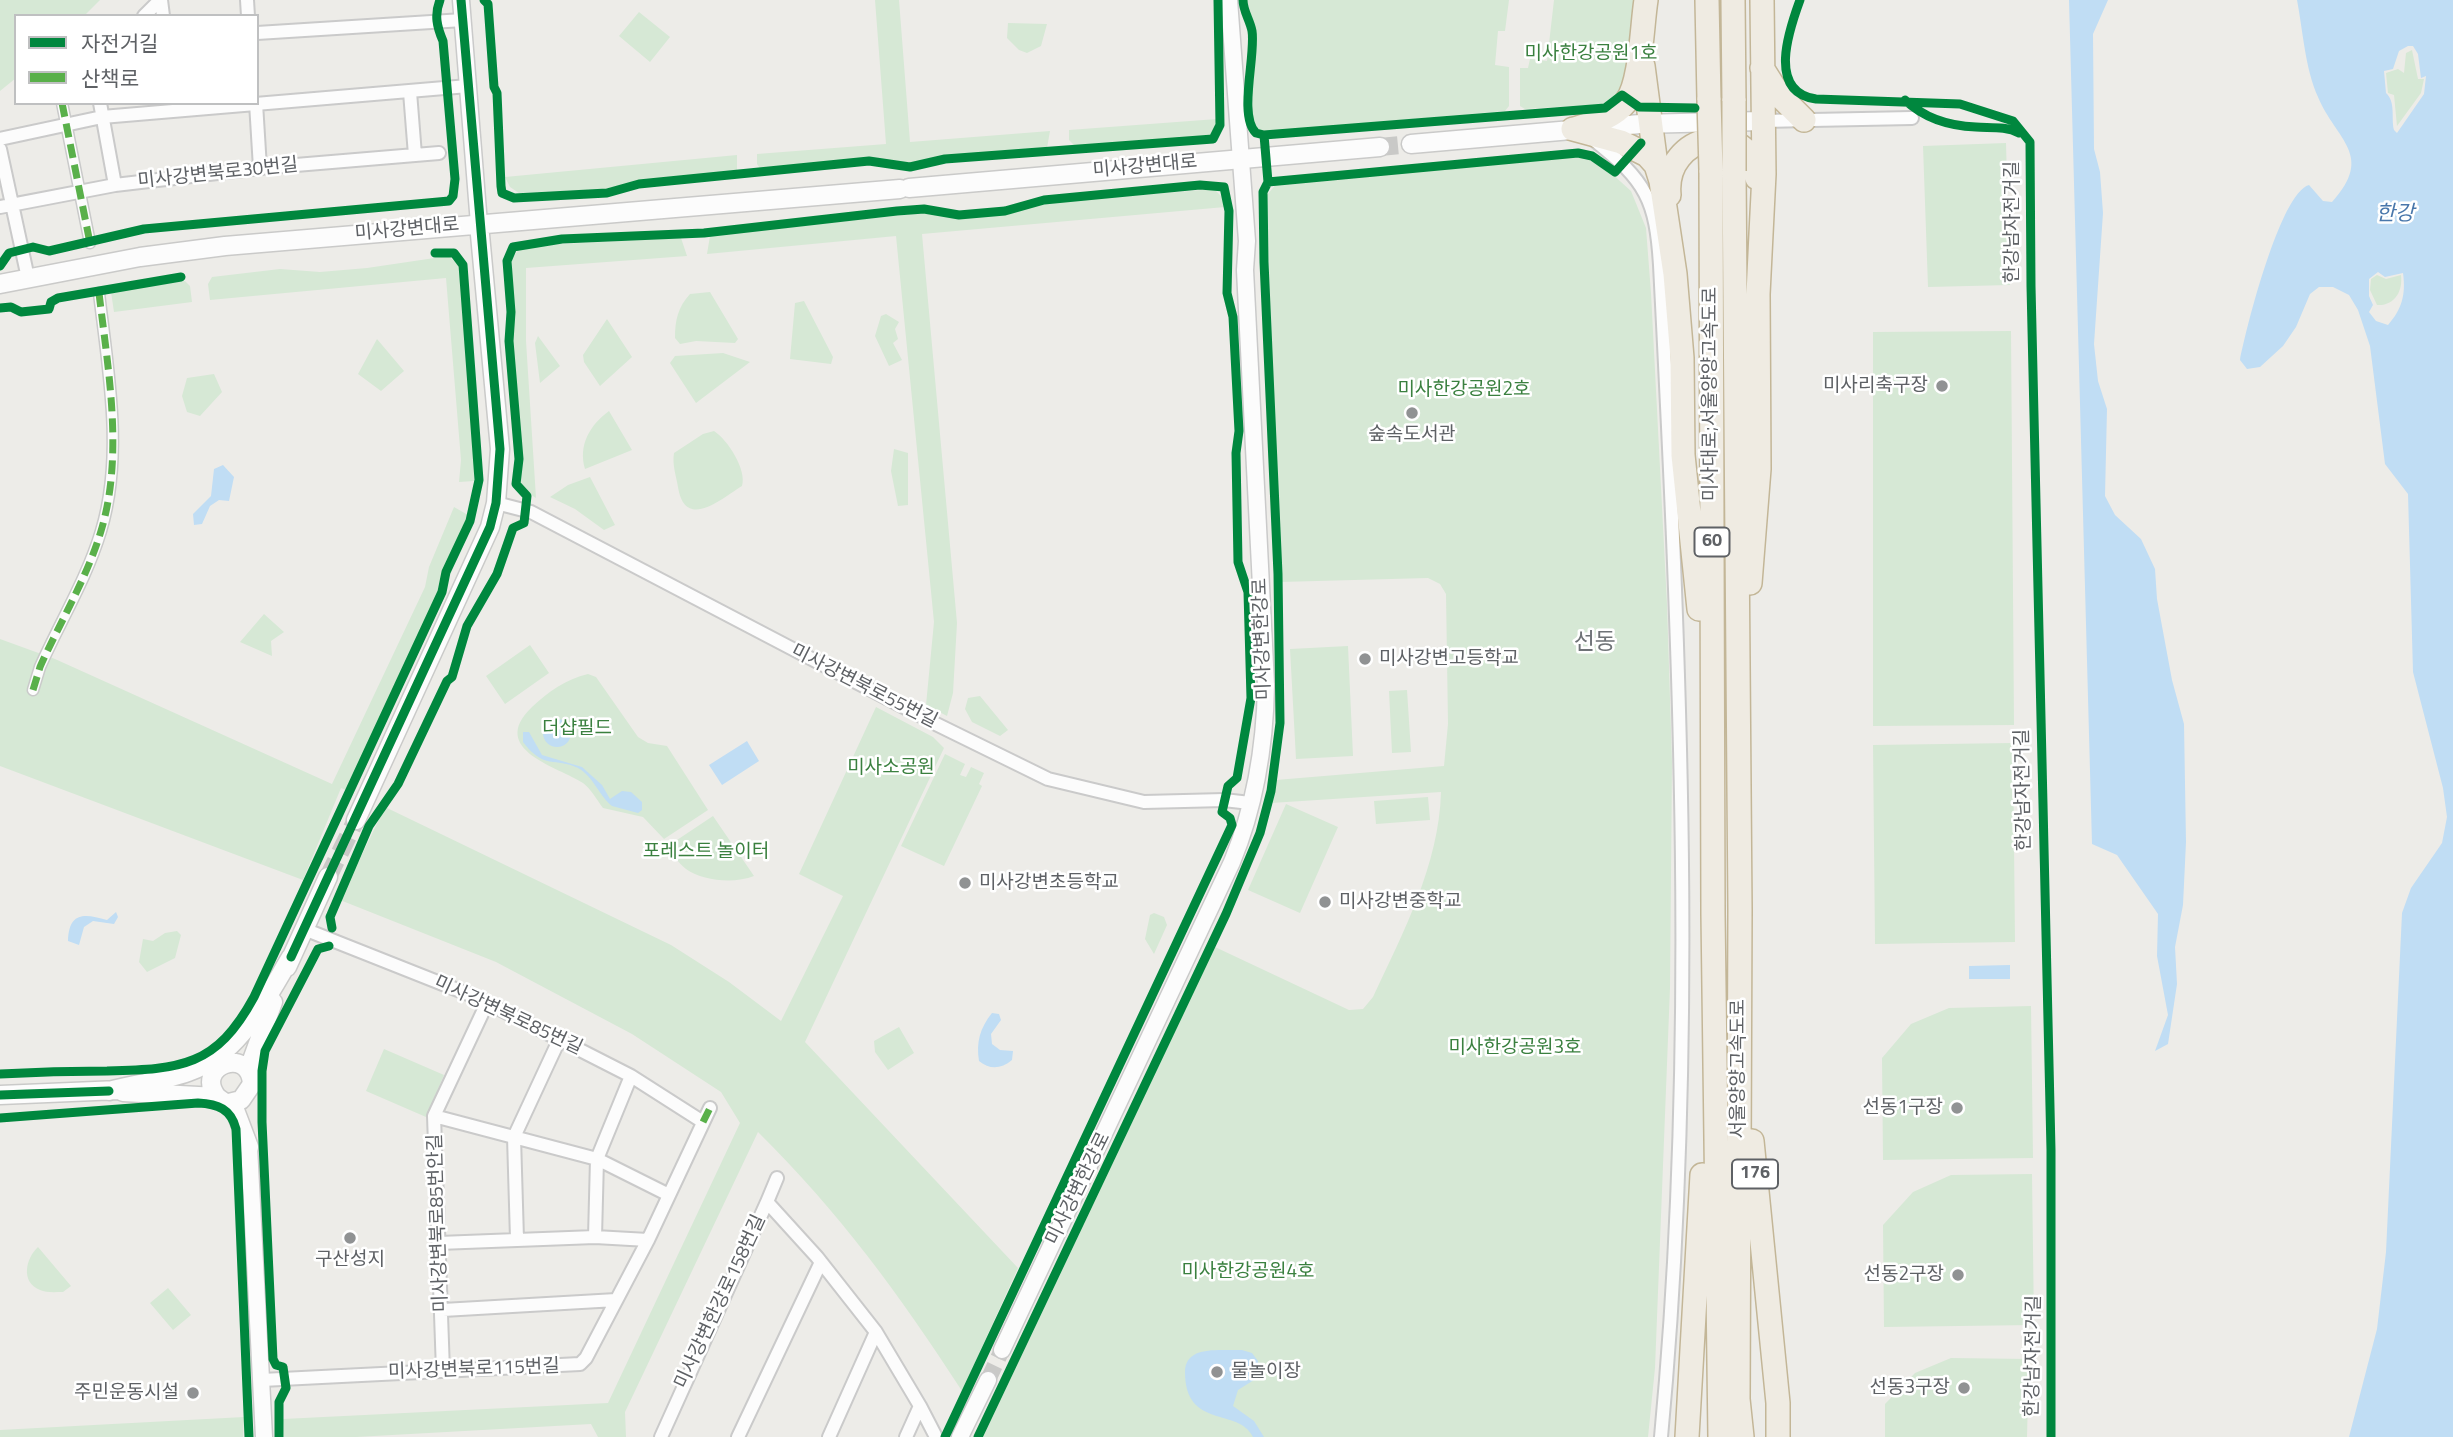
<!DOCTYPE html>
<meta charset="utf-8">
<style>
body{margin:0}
#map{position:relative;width:2453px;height:1437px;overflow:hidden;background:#edece8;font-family:"Titillium Web","Noto Sans KR",sans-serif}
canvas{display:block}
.legend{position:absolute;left:14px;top:14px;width:245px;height:91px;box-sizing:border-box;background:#fff;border:2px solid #bfc0c1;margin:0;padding:9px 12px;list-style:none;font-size:21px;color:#5e6165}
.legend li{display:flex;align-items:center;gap:14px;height:35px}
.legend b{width:35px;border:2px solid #bfc0c1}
</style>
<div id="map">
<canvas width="2453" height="1437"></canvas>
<ul class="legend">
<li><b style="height:9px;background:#00873e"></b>자전거길</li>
<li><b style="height:9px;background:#59b04a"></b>산책로</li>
</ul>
</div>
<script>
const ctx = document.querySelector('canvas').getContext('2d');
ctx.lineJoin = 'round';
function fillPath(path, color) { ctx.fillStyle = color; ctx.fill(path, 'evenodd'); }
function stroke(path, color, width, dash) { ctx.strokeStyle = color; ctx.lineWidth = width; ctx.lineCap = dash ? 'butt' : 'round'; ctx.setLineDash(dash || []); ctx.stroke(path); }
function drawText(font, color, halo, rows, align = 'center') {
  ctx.font = font + ' "Titillium Web","Noto Sans KR",sans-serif'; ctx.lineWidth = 5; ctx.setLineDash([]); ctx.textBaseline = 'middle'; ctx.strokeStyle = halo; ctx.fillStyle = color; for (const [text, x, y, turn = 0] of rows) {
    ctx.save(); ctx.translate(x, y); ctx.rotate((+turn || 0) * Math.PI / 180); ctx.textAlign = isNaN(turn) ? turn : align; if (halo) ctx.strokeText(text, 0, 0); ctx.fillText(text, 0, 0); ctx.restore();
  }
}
fillPath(new Path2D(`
 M0 0H100L84 16H16V78L0 91Z
 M875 0H899L910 142 1050 131 1047 148 944 156 911 164 869 159 762 171 757 164V154L886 144Z
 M1247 0H1509L1505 31H1498L1495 65 1509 67V106L1505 111 1262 132 1255 127 1253 119 1251 66 1254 26Z
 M1554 0H1638C1635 39 1642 79 1607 104L1525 109 1520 106V68H1528L1530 59 1547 61Z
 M639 12 670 37 650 62 619 36Z
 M1008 23 1047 24 1041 46 1027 53 1019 50 1007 38Z
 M2412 50 2418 79H2424L2421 93 2397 126 2394 95 2388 93 2386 73 2398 69 2404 73 2406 53Z
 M1217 119 1216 129 1209 137 1075 146 1069 140V130Z
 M2006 143 2010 285 1928 287 1923 146Z
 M737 155V173L638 181 606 189 519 193 510 187 505 177Z
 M1572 157 1589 158 1600 163 1631 191 1646 228 1651 293 1667 604 1672 762 1670 988 1655 1368 1648 1437H983L1215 947 1349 1010 1363 1009 1373 997C1403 933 1439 865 1441 792L1271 803 1276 780 1444 766 1448 724 1446 594 1440 584 1428 578 1280 582 1266 196 1278 182Z
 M1214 189 1224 199 1225 207 922 234 957 623 953 693 947 716 926 705 934 622 896 236 707 254 710 236 920 213 958 218 1004 215 1042 203Z
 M681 238 687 256 526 268V341L536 498 521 488 512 341V259L521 246Z
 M448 256 459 265 475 459 474 481 459 482 461 460 446 278 210 300 208 284 212 277 280 269 320 272 367 268Z
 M2377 275 2386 279 2401 275C2403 291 2395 306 2377 305L2370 290 2371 279Z
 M185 281 190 286 192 302 114 312 111 292Z
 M710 292 738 339 735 343 696 341 680 344 675 338C675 320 678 307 690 294Z
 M804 301 833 357 831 364 790 359 795 303Z
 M886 314 899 322 895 329 898 339 893 343 902 360 889 366 875 336 881 316Z
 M607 319 632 357 600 386 584 362 583 355Z
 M2011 331 2014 725 1873 726V332Z
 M538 336 560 366 540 383 535 343Z
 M377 339 404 371 381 391 358 374Z
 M723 353 750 362 696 403 670 363 675 356Z
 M214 374 222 392 200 416 187 412 182 396 187 378Z
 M609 411 632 450 585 469C578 445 590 425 609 411Z
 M714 431C728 440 747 470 742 486 721 499 685 531 678 487 676 476 672 464 674 453L703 434Z
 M894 449 908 453V505L898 506 891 471Z
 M590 477 615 525 604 530 575 509 550 497 568 485Z
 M454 507 468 515 444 570 439 591 346 790 341 788 303 880 0 766V639L55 659 332 784 425 587 429 567Z
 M264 614 284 632 271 641 272 656 240 642Z
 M530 645 549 673 505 704 486 676Z
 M1348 646 1353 756 1296 759 1290 649Z
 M588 674 596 677 638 737 648 743 667 746 708 810 664 839 643 817 603 808C597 800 591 789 583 783 559 767 487 750 532 707 548 692 566 679 588 674Z
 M1407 690 1411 752 1392 753 1389 691Z
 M980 696 1008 730 1000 736 972 722 965 709 968 698Z
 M876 707 933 737 944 748 805 1042 1018 1268 962 1391C899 1294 840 1213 758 1132L625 1412 626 1437H598L591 1424 356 1437H284L283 1419 608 1403 740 1123 721 1092 632 1034 496 962 340 900 385 807 671 945 729 982 781 1021 843 896 799 874Z
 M2013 743 2015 942 1875 944 1873 745Z
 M945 754 965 764 960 775 966 777 971 767 984 773 979 784 982 786 944 866 901 846Z
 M1428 797 1430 820 1376 824 1374 801Z
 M1286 804 1338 827 1300 913 1248 890Z
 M713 816 754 876C734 884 703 881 686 869 678 863 673 854 668 846Z
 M1154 913 1164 917 1167 925 1154 954 1145 939 1150 915Z
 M177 931 181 935 175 958 147 972 139 962 143 939 153 941 165 933Z
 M2031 1006 2033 1158 1883 1160 1882 1058 1911 1024 1949 1008Z
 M899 1027 914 1053 888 1070 875 1052 874 1041Z
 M384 1049 444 1075 426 1117 366 1091Z
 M2032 1174 2034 1325 1884 1327 1883 1225 1913 1192 1951 1175Z
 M38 1247 71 1286 63 1292C56 1292 46 1293 40 1290 20 1282 26 1258 38 1247Z
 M168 1288 191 1315 173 1330 150 1303Z
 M1951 1358 2029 1359 2027 1437H1885V1404L1915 1373Z
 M244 1417 243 1437H0V1430Z`), '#d6e8d5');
fillPath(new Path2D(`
 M2069 0H2108L2093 34 2094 149 2100 172 2103 213 2094 344 2098 381 2107 409 2105 496 2115 515 2141 539 2155 569 2157 599 2172 680 2184 724 2186 842 2183 905 2175 947 2177 984 2168 1044 2155 1051 2168 1015 2157 956 2158 914 2117 855 2092 844Z
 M2297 0H2453V1437H2349L2377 1329 2386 1252 2402 913 2411 888 2442 843 2447 817 2443 788 2413 672 2408 494 2385 464 2370 346 2358 310 2349 295 2333 287H2319L2310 294 2296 327 2283 346 2260 367 2247 369 2240 360C2246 329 2280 193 2309 185L2323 201 2332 202C2375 155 2336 140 2318 97 2305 68 2303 31 2297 0ZM2408 46H2413L2418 54 2421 78 2426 76 2424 94 2397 133 2394 130C2391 118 2396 102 2386 93L2384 71 2393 69 2399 51ZM2378 272 2385 277 2403 273C2406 295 2402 309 2388 325L2376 321 2369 312 2373 305 2369 296V279Z
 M223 465 234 477 229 501 219 500 210 506 202 524 194 525 193 514 211 496 214 469Z
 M543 733a14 14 0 1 1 28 0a14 14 0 1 1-28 0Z
 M523 732H529L542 755 582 767 602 785 610 799 622 791 631 792 642 802V810L638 813 612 806C599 796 594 777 578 768 555 757 544 770 523 742Z
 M747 741 759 761 722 785 709 765Z
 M116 912 118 917 114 924 93 921 84 927 79 945 68 941C69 911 85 914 107 920Z
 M2010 965V979H1969V966Z
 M992 1013 999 1014 1001 1020 991 1034 992 1044 1000 1050 1013 1051 1012 1060C1001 1069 990 1070 979 1061 976 1042 980 1028 992 1013Z
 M1242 1350 1252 1353 1258 1361 1257 1378 1238 1390 1233 1406 1254 1421 1264 1437H1253C1239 1407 1185 1430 1185 1372 1185 1344 1222 1351 1242 1350Z`), '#c0ddf4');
stroke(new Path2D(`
 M988 1380 1002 1350`), '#c9c9c7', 16, [16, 8]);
stroke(new Path2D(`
 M1380 147 1411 144
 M328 877 356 820`), '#c9c9c7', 18, [18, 9]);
const pedestrian = new Path2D(`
 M62 103 90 243
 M33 690 40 667C60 622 87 578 101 531 124 455 108 370 99 293`);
const minor = new Path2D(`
 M161 0 163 16
 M247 0 248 16
 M144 16 160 0
 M257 33 463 20
 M410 92 415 155
 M100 103 115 185
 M256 103 260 168
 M1762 121 1912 118
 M0 139 102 117 468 86
 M1594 140C1646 181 1656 200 1660 265 1680 655 1698 1048 1661 1437
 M0 149 28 278
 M0 207 115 185 260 168 439 153
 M496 503 531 512 936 724 1048 779 1144 802 1224 800 1250 803
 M304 929 478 998 631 1076 703 1122
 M434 1116 597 1159 669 1195
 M767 1202 777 1178
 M595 1237 597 1159 631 1076
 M517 1239 514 1137 560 1038
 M439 1243 595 1237 648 1240
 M443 1310 616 1300
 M443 1371 434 1116 487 1003
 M262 1380 580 1364 586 1358 648 1240 710 1108
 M920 1406 935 1435
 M661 1437 767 1202 817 1257 876 1332 920 1406 906 1437
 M738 1437 821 1262
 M829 1437 876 1332`);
const tertiary = new Path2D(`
 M461 0 479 224
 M249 1147 264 1437
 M1002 1350 1232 862C1255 806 1265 745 1266 685L1245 270 1247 241 1229 0
 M960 1437 988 1380`);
const secondary = new Path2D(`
 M1411 144 1640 124 1762 121
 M909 188 1380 147
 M0 284 140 257 225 246 900 189
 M356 820 490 527 496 503 500 449 479 224
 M287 967 328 877
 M248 1071 273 1002
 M109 1091C135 1084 163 1081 188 1072 240 1054 265 1000 291 957
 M123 1092 217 1097 235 1110 249 1147
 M0 1095 119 1090
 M217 1097C193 1066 250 1045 252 1084L241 1100 229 1103`);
const motorway = new Path2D(`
 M1707 0 1709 100
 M1733 0 1734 101
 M1643 66 1656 165
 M1762 68 1779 95 1804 120
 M1573 129 1621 142 1647 155 1656 165 1661 181 1675 274 1682 358 1683 455 1699 609
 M1574 129C1593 123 1613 118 1626 102 1641 84 1642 24 1646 0
 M1711 170 1713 914 1720 1437
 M1734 171 1740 910 1738 1399 1742 1437
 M1669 195C1663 132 1752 117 1757 178
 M1750 583 1759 469 1758 294 1764 174 1762 0
 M1752 1141 1778 1403V1437
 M1687 1437 1702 1175`);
stroke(pedestrian, '#cacaca', 13);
stroke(minor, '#cacaca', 16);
stroke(tertiary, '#cacaca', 19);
stroke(secondary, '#cacac9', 21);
stroke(motorway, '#c3b697', 26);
stroke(pedestrian, '#fcfcfc', 10);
stroke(minor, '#fcfcfc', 12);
stroke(tertiary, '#fcfcfc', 16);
stroke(secondary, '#fcfcfc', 18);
stroke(motorway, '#efebe2', 23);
const motorwayBridge = new Path2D(`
 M1709 100 1711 170
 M1734 171V101`);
stroke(motorwayBridge, '#c3b697', 26, []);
stroke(motorwayBridge, '#efebe2', 23);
stroke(new Path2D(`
 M62 103 90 243
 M33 690 40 667C60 622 87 578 101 531 124 455 108 370 99 293
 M703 1122 710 1108`), '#59b04a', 7, [14, 7]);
stroke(new Path2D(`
 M484 0 488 4 494 87 497 93 501 186 502 193 514 198 607 193 639 184 869 161 910 167 945 159 1213 139 1220 125 1218 0
 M1243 0C1243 11 1250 20 1252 31 1256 55 1238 116 1256 133L1264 135 1605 108 1622 95 1639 107 1695 108
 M1800 0C1789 30 1767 92 1816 99L1960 104 2013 121 2030 142 2031 286 2051 1150V1437
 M1905 100C1924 118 1950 126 1976 127 1990 128 2006 126 2019 133
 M1268 182 1578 153 1592 156 1615 172 1641 143
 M0 266 9 253 33 247 49 251 144 229 449 201 453 196 455 179 443 41C437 27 434 15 440 0
 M0 308 11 307 21 312 49 309 51 302 58 298 181 277
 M332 928 330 917 369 826 398 784 447 681 452 677 467 626 497 574 513 528 524 523 527 496 516 484 519 459 509 341 511 312 507 261 513 247 562 239 704 233 897 211 924 209 959 215 1005 211 1044 200 1200 185 1224 187 1229 211 1227 293 1233 317 1239 431 1236 453 1238 562 1248 592 1251 698 1237 778 1228 786 1222 812 1230 818 1232 825 945 1437
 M291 957 490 527 496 503 500 449 461 0
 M0 1074C36 1072 72 1071 107 1071 181 1069 216 1067 254 997L442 592 446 572 470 521 479 480 463 265 454 253H435
 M0 1095 109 1091
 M0 1118 198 1103C218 1104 231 1109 236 1129L249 1437
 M279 1437V1402L286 1388 283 1367 276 1365 273 1359 262 1122V1071L265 1051 318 949 329 946
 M978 1437 1226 914 1260 833 1271 791 1280 723 1278 574 1264 262 1263 192 1268 182 1264 135`), '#00873e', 9);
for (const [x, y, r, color] of [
 [1942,386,7,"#909293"],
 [1412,413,7,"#909293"],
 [1365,659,7,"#909293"],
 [965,883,7,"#909293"],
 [1325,902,7,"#909293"],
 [1957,1108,7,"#909293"],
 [350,1238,7,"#909293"],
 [1958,1275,7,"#909293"],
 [1217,1372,7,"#909293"],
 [1964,1388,7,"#909293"],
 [193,1393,7,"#909293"]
]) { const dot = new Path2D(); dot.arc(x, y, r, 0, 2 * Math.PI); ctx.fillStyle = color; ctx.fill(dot); stroke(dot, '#fff', 2.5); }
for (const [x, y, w] of [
 [1712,542,35],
 [1755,1174,46]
]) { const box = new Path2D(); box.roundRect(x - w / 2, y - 14.5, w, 29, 5); ctx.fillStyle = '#fff'; ctx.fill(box); stroke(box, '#5e6165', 2); }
drawText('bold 18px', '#5e6165', null, [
 ["60",1712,542],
 ["176",1755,1174]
]);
drawText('19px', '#3a803f', '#fff', [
 ["미사한강공원1호",1591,54],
 ["미사한강공원2호",1464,390],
 ["더샵필드",577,729],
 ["미사소공원",891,768],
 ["포레스트 놀이터",706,852],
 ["미사한강공원3호",1515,1048],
 ["미사한강공원4호",1248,1272]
]);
drawText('19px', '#5e6165', '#fff', [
 ["미사강변대로",1145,167,-5],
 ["미사강변북로30번길",218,174,-6],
 ["한강남자전거길",2013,222,-90],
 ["미사강변대로",407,230,-5],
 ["미사대로;서울양양고속도로",1711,394,-90],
 ["미사강변한강로",1263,639,-92],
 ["미사강변북로55번길",864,687,27],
 ["한강남자전거길",2024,790,-91],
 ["미사강변북로85번길",508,1016,25],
 ["서울양양고속도로",1739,1069,-90],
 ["미사강변한강로",1079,1189,-64],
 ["미사강변북로85번안길",439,1223,-92],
 ["미사강변한강로158번길",721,1302,-65],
 ["한강남자전거길",2034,1356,-89],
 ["미사강변북로115번길",474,1370,-2]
]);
drawText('19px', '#5e6165', '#fff', [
 ["미사리축구장",1928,386],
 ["숲속도서관",1412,435,"center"],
 ["미사강변고등학교",1379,659,"left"],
 ["미사강변초등학교",979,883,"left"],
 ["미사강변중학교",1339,902,"left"],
 ["선동1구장",1943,1108],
 ["구산성지",350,1260,"center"],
 ["선동2구장",1944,1275],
 ["물놀이장",1231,1372,"left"],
 ["선동3구장",1950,1388],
 ["주민운동시설",179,1393]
], 'right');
drawText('italic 21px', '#4977ab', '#fff', [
 ["한강",2395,215]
]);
drawText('23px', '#6f7377', '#fff', [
 ["선동",1595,643]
]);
</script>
